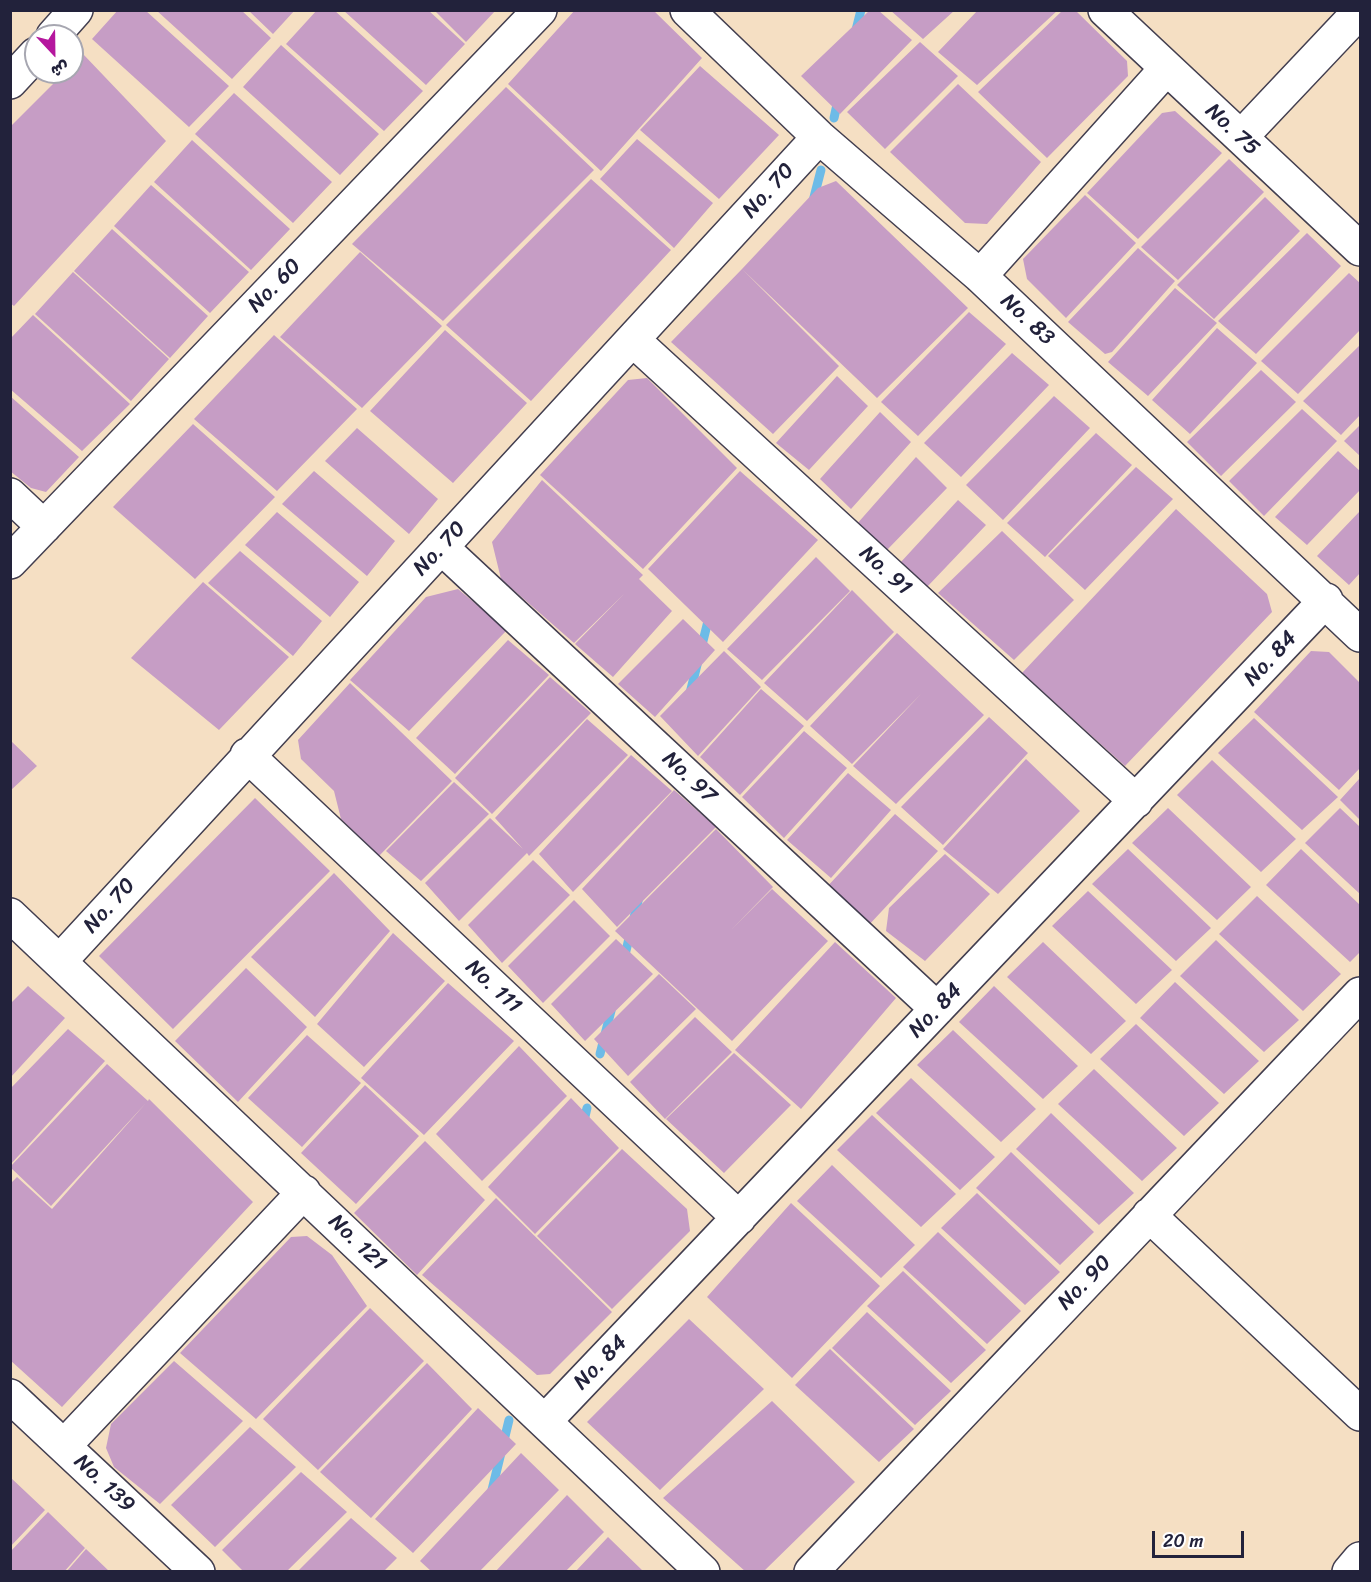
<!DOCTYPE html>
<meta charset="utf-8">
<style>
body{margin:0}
#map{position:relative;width:1371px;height:1582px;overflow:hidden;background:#f5dfc3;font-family:Sriracha,"Playpen Sans Arabic",sans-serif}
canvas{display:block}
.frame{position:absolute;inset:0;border:12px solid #22223b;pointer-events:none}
.north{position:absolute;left:24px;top:24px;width:60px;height:60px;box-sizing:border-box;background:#fff;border:2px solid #a7a7b1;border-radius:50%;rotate:158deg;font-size:16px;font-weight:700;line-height:24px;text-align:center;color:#22223b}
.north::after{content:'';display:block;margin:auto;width:21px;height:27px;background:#b5179e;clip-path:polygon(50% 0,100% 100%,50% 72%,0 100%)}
.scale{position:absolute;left:1152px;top:1531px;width:92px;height:27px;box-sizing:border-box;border:3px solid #22223b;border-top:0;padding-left:8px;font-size:18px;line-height:21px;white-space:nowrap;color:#22223b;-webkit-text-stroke:4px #fff;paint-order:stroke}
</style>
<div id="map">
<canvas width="1371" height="1582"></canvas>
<div class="frame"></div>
<div class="north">ش</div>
<div class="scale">20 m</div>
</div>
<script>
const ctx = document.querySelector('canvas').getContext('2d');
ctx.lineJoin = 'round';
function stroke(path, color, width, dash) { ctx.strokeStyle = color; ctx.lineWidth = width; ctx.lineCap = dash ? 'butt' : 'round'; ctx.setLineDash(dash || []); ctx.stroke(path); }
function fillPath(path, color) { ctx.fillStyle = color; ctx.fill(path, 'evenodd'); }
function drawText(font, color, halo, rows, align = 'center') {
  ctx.font = font + ' Sriracha,sans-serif'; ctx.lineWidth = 4.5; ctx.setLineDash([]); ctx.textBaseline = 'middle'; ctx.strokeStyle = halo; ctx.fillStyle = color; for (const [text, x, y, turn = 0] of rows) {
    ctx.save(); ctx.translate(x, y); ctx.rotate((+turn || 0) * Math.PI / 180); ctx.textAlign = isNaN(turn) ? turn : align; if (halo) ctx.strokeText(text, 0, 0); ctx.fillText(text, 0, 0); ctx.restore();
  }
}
stroke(new Path2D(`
 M855 34 861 10
 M834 118 838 100
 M813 201 821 170
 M690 693 709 617
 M624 959 639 897
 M600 1054 612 1007
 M583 1125 587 1108
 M491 1494 509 1420`), '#6dbbe7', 9);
fillPath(new Path2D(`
 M118 10H145L229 86 189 127 92 39Z
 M156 10H241L271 38 232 79Z
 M248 10H295L273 34Z
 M317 10H334L423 91 384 131 286 44Z
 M343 10H428L465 44 426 85Z
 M434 10H496L466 42Z
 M575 10H653L702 58 601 171 508 84Z
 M870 10H878L912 40 840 114 801 76Z
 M890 10H955L923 39Z
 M978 10H1058L977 85 938 52Z
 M1063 10H1075L1127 61 1128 76 1047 158 978 92Z
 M920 42 958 76 885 149 847 112Z
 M281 45 379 134 340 175 243 87Z
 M83 54 166 141 14 306 10 303V127L65 72H72V65Z
 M700 66 779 135 719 199 640 130Z
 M958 84 1041 162 987 224 965 223 890 152Z
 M506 87 594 170 443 321 352 244Z
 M234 93 332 182 293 223 195 134Z
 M1175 111 1222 153 1138 239 1087 193 1162 113Z
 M637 139 713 203 674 248 600 179Z
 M192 140 290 229 251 270 154 182Z
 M1229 159 1264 192 1178 280 1141 247Z
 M591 179 671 250 531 401 446 325Z
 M836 181 968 308 877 398 742 269 818 188Z
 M151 185 249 272 210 313 114 226Z
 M1085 195 1136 243 1066 318 1027 279 1023 259Z
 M1265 197 1300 231 1214 319 1177 285Z
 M112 229 208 316 170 358 74 271Z
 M1307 233 1341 266 1256 354 1218 321Z
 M1138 248 1175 281 1112 352 1105 354 1068 322Z
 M360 252 442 326 362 408 280 337Z
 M742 269 839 366 773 434 671 342Z
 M73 272 169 359 131 401 35 314Z
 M1349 273 1360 283V330L1298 394 1261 361Z
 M1175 288 1217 323 1148 396 1108 362Z
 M969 312 1006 344 918 436 881 402Z
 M33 315 130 404 82 451 10 389V339Z
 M1217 328 1257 363 1190 434 1152 400Z
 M445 330 527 403 453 483 370 411Z
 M274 335 357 409 277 491 194 419Z
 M1360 345V415L1341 435 1303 401Z
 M1012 353 1049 385 961 477 924 443Z
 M1261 370 1296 402 1221 476 1187 442Z
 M837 376 868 406 809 470 776 443Z
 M647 378 737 468 643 569 540 475 628 380Z
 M10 396 79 457 46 492 31 488 10 471Z
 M1054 396 1090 428 1003 520 966 485Z
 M1302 409 1337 441 1264 516 1229 481Z
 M880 412 911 442 851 509 820 479Z
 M193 424 275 497 195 579 113 507Z
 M1360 425V456L1344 441Z
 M357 428 438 499 409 534 325 461Z
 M1096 433 1132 465 1045 557 1007 523Z
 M1338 451 1360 471V490L1307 545 1275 517Z
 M916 457 947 488 887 550 856 525Z
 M1136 467 1173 499 1085 590 1048 556Z
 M314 471 395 541 367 576 282 504Z
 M740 471 818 540 723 642 648 569Z
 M542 480 643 575 639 579 672 611 613 677 575 644 624 594 574 643 501 579 492 542Z
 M958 500 986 525 927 587 900 563Z
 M1176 509 1267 594 1272 612 1125 766 1022 673Z
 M1360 511V573L1349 585 1317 556Z
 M277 512 359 582 330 617 245 545Z
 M1002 531 1074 600 1014 660 938 593Z
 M240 551 322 621 293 656 208 583Z
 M816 557 850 591 762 680 727 649Z
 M203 582 289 657 219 730 131 658Z
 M458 589 507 630 409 731 350 680 426 597Z
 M852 590 894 632 807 721 764 683Z
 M683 619 715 650 655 717 618 684Z
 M897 633 984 715 896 804 853 766 921 694 852 764 810 726Z
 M508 640 549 675 455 774 416 738Z
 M724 651 761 687 698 756 660 716Z
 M1311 651 1329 652 1360 683V768L1339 790 1254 712Z
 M550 677 591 713 492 814 455 778Z
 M350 683 452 781 379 856 341 819 334 791 301 759 298 740Z
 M761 689 804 726 740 795 700 757Z
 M989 717 1028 753 943 845 901 807Z
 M1254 718 1338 797 1302 830 1218 753Z
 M587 719 628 755 529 856 527 853 459 921 425 883 490 818 523 849 495 818Z
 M804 731 847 768 784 838 742 797Z
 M10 740 37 766 10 791Z
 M631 755 672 791 573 892 539 854Z
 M1026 759 1080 811 998 894 943 849Z
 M1212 760 1296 839 1261 872 1177 795Z
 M848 773 891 810 831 878 787 840Z
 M1360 778V820L1340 800Z
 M454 782 489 814 421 881 386 851Z
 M674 790 716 827 617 927 582 889Z
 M255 798 330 871 173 1029 99 956Z
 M1168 808 1251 887 1217 920 1132 843Z
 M1340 808 1360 827V894L1305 843Z
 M895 814 938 851 867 927 824 890Z
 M716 829 773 887 731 930 772 889 828 941 732 1041 615 931Z
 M1128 849 1211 928 1176 961 1092 884Z
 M1301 849 1360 905V952L1350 962 1266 885Z
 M945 854 990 894 925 961 886 931 889 908Z
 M533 860 570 895 502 963 468 925Z
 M334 873 390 931 315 1017 251 957Z
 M1088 891 1172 970 1136 1004 1052 926Z
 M1257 896 1341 974 1303 1011 1219 934Z
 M574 900 610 936 543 1003 508 966Z
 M393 933 445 981 364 1067 317 1024Z
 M616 939 653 974 585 1041 551 1004Z
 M1216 940 1299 1020 1264 1052 1180 976Z
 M835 942 896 998 801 1109 735 1050Z
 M1043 942 1126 1021 1091 1054 1007 977Z
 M246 968 307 1027 238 1102 175 1041Z
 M659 974 696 1009 628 1076 594 1039Z
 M1175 982 1259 1061 1224 1094 1140 1018Z
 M448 983 514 1041 424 1135 361 1078Z
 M28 986 65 1018 10 1078V1004Z
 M994 986 1078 1066 1043 1099 959 1022Z
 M695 1017 732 1052 665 1119 630 1082Z
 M1136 1024 1219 1103 1184 1136 1100 1059Z
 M68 1029 105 1061 10 1165V1089Z
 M953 1030 1036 1109 1001 1142 917 1065Z
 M307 1035 361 1083 302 1147 248 1098Z
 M519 1046 567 1096 482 1181 436 1134Z
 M734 1053 791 1105 724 1173 666 1119Z
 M107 1064 148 1101 149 1099 253 1202 62 1407 10 1360V1184L17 1177 52 1209 146 1103 51 1206 10 1167Z
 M1094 1069 1177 1148 1142 1181 1058 1104Z
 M911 1078 995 1157 960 1190 876 1113Z
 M365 1085 419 1136 356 1204 301 1153Z
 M571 1098 619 1148 535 1234 488 1187Z
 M1051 1113 1134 1193 1099 1225 1016 1149Z
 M872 1115 956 1194 921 1227 837 1150Z
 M425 1141 485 1200 417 1275 354 1213Z
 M622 1149 687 1209 690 1231 612 1309 537 1236Z
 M1011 1152 1094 1232 1060 1265 976 1188Z
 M832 1165 915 1245 881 1278 797 1201Z
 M977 1193 1060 1272 1025 1305 941 1228Z
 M496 1198 612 1312 550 1374 537 1375 422 1275Z
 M791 1203 880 1286 792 1378 707 1297Z
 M938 1232 1021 1311 987 1344 903 1267Z
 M307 1236 332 1255 367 1306 256 1419 180 1353 291 1237Z
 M903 1271 986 1350 951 1383 867 1306Z
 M370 1308 424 1361 318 1470 263 1419Z
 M867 1312 951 1391 915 1425 832 1348Z
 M689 1319 764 1389 660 1490 587 1422Z
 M830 1349 914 1429 879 1462 795 1385Z
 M174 1361 243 1421 160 1504 114 1467 106 1448 111 1424Z
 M427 1363 472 1409 371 1518 320 1472Z
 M772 1401 855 1482 763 1572H746L663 1498Z
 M478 1408 516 1444 413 1553 375 1519Z
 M250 1427 296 1467 215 1547 171 1505Z
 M521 1453 559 1490 479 1572H432L420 1561Z
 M301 1472 347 1512 286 1572H244L222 1550Z
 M10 1477 45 1510 10 1547Z
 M567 1495 604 1532 565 1572H495Z
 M48 1512 85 1548 64 1572H10V1552Z
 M351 1518 397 1558 383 1572H297Z
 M608 1537 644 1572H575Z
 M86 1549 110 1572H66Z`), '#c69dc5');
const minor = new Path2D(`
 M687 10 819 137 980 276 1360 635
 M1105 10 1360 249
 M53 36 76 10
 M10 82 36 54
 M1241 137 1360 11
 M980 276 1166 69
 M633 340 1136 801
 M10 495 44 527
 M441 547 937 1009
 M10 562 540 10
 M247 755 739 1218
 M10 915 703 1572
 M60 961 819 137
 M1149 1215 1360 1414
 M10 1396 198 1572
 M545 1421 1326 600
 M64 1446 304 1192
 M811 1572 1360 994
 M1349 1572 1360 1559`);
stroke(minor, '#423e4f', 36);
stroke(minor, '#fff', 33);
drawText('22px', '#22223b', '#fff', [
 ["No. 75",1232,130,43],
 ["No. 70",769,191,-48],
 ["No. 60",275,286,-46],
 ["No. 83",1027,320,43],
 ["No. 70",440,549,-47],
 ["No. 91",885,571,42],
 ["No. 84",1271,659,-47],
 ["No. 97",689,778,43],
 ["No. 70",110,906,-48],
 ["No. 111",493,987,43],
 ["No. 84",936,1011,-46],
 ["No. 121",357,1243,44],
 ["No. 90",1085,1283,-46],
 ["No. 84",601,1363,-46],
 ["No. 139",104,1484,43]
]);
</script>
